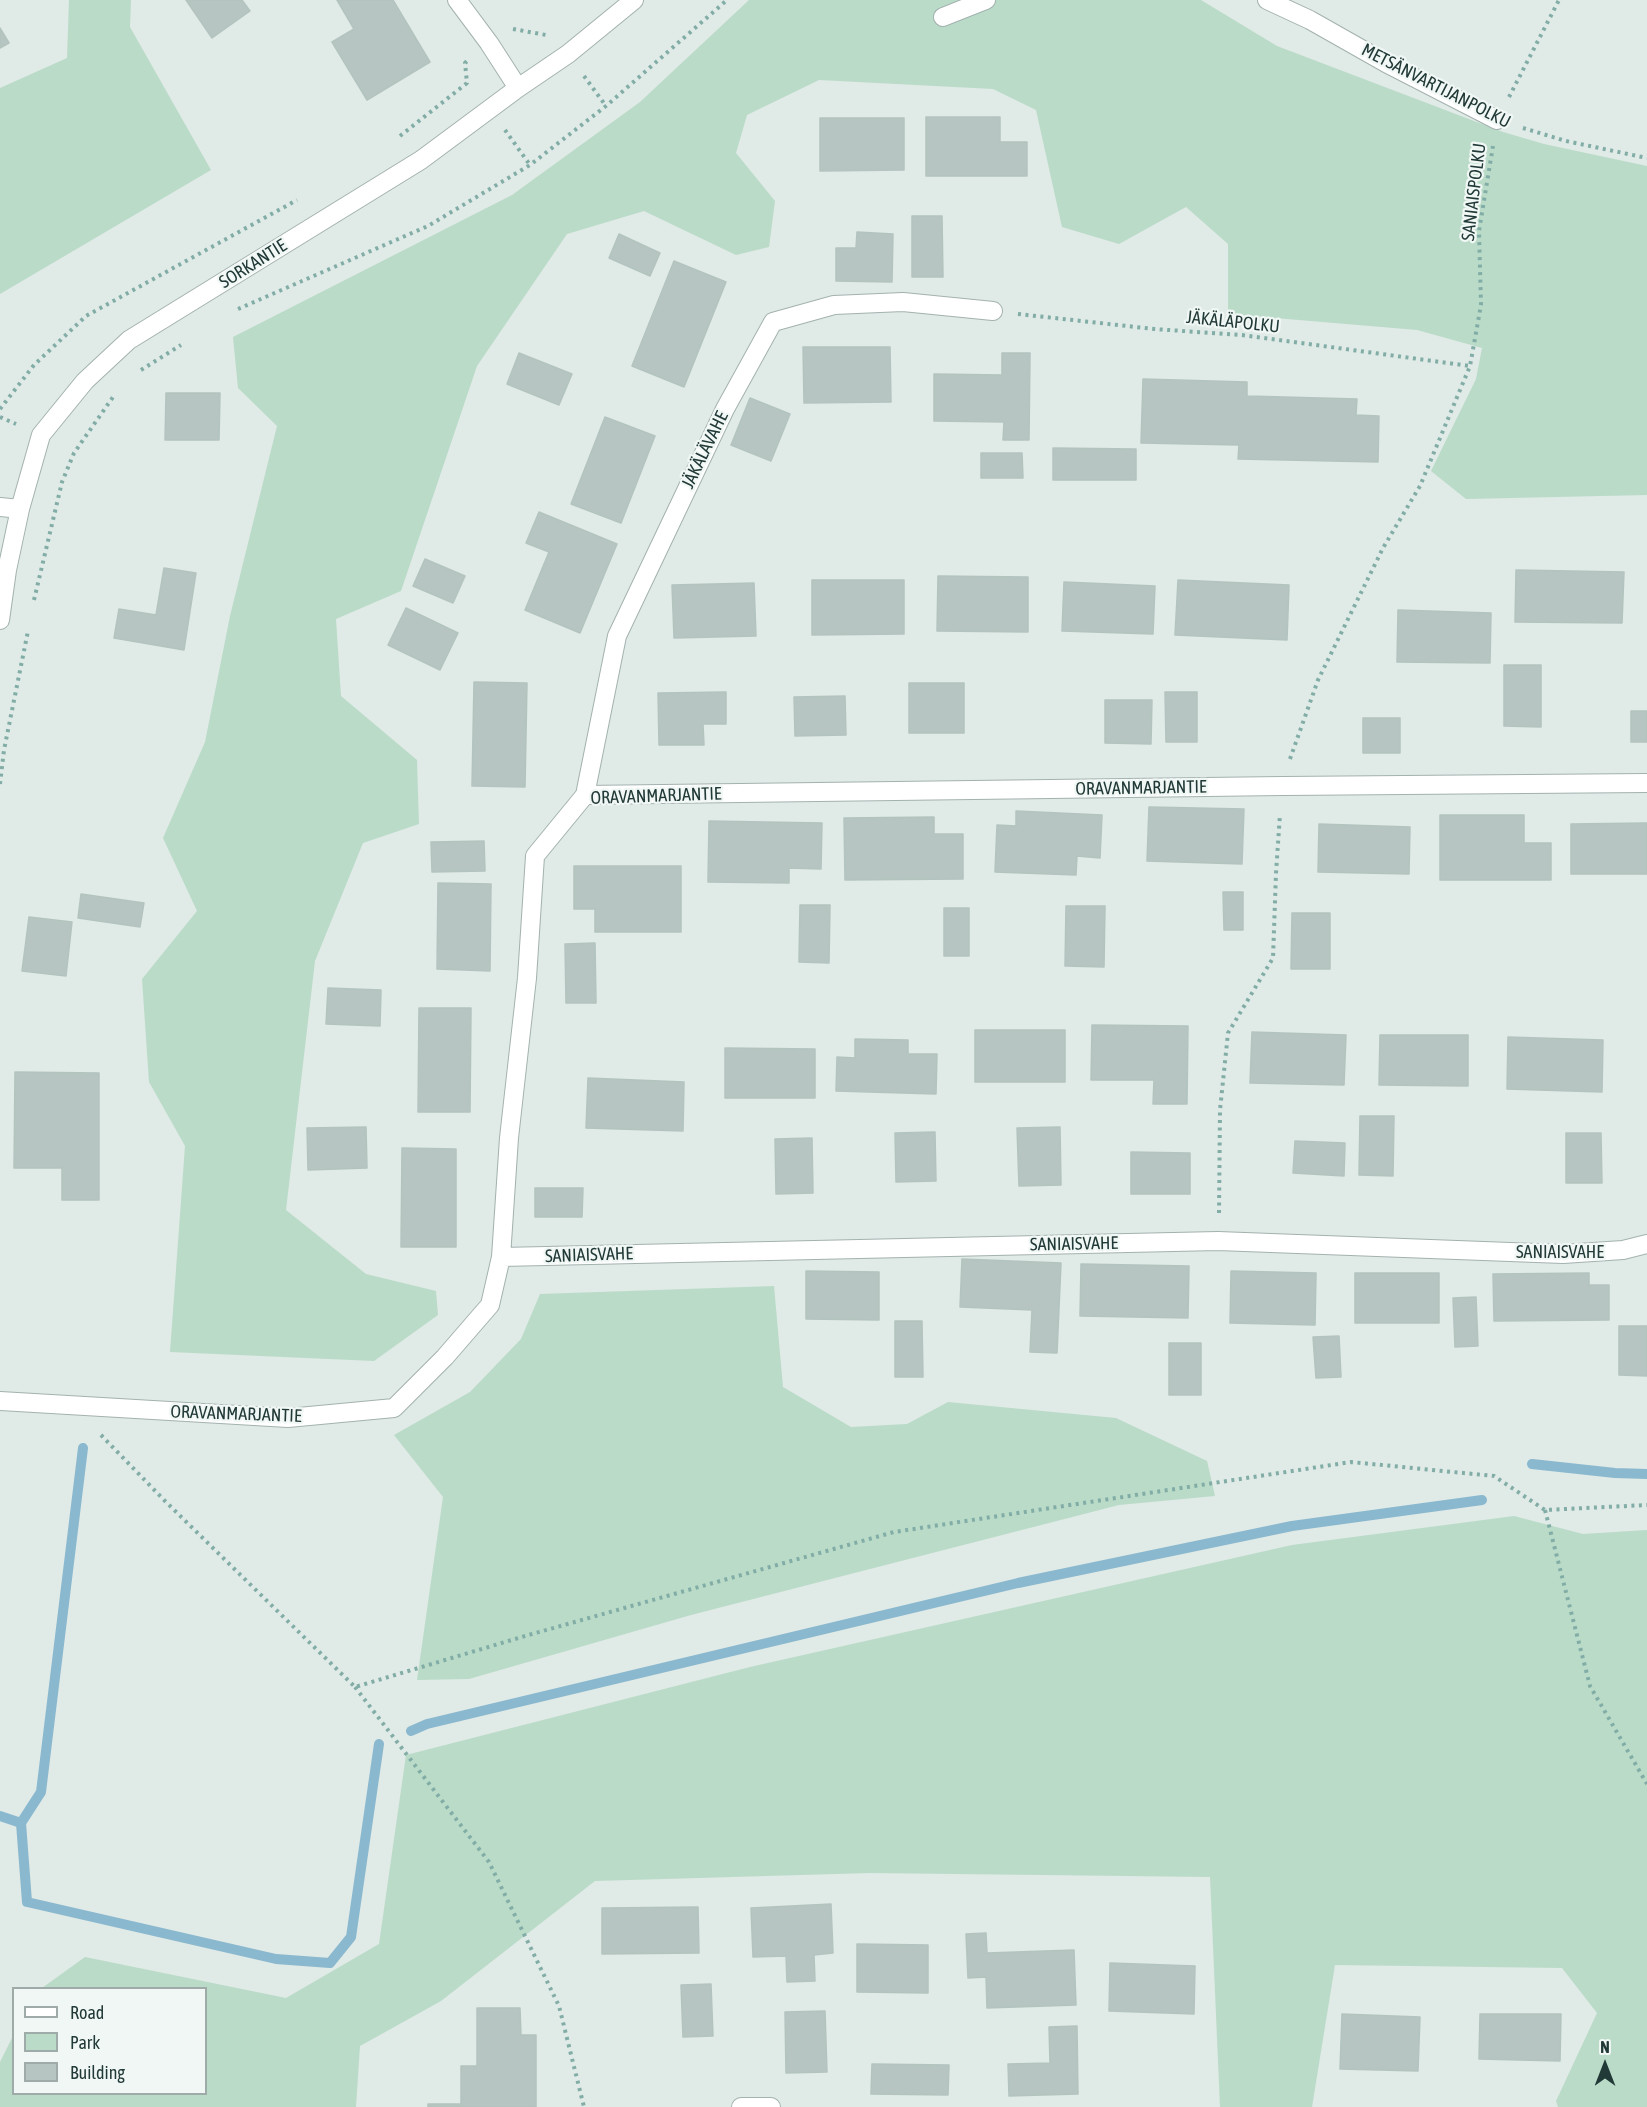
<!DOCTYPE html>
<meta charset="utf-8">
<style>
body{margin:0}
#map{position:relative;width:1647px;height:2107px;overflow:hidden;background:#e0eae7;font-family:"Asap Condensed",sans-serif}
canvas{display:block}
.legend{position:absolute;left:12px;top:1987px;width:195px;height:108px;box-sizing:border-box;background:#f0f7f5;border:2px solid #9eaba9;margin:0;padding:8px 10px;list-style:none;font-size:18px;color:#223a37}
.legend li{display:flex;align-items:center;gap:12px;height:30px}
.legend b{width:30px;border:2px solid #9eaba9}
.north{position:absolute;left:1575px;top:2035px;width:60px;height:60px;-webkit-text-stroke:4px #f0f7f5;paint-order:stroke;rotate:0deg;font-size:16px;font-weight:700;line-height:24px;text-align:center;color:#223a37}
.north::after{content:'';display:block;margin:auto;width:21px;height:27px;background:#223a37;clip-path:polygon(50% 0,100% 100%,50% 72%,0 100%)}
</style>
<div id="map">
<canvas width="1647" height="2107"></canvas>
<ul class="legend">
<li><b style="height:8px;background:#fff"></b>Road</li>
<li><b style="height:16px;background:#badbc8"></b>Park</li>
<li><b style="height:16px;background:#b6c5c1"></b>Building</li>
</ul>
<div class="north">N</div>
</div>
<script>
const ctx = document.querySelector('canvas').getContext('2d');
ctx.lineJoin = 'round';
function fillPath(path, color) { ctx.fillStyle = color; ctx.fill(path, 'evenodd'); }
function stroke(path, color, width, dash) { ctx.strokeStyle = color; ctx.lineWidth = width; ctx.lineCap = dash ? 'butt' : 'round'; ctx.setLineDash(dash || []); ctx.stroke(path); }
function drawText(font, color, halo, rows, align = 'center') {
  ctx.font = font + ' "Asap Condensed",sans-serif'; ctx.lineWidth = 4.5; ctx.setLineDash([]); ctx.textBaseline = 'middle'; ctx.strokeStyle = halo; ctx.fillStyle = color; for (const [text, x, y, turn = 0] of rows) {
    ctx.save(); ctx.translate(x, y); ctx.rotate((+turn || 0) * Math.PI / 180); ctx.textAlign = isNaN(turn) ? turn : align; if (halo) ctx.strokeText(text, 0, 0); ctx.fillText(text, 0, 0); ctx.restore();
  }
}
fillPath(new Path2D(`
 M69 0H131L130 27 211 170 0 294V88L67 58Z
 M749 0H1201L1277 46 1503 132 1544 144 1647 166V495L1466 499 1431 471 1476 379 1482 348 1417 330 1228 314V244L1186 207 1119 244 1062 227 1036 110 993 89 819 80 747 115 736 153 775 201 769 247 736 255 644 211 567 234 477 366 401 591 336 619 341 696 417 760 419 824 363 843 315 961 286 1210 366 1274 436 1291 438 1315 374 1361 170 1352 185 1146 149 1082 142 979 197 911 163 838 205 742 230 616 277 426 238 388 233 337 512 195 640 102Z
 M774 1286 783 1387 851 1427 907 1424 948 1402 1116 1418 1207 1461 1215 1496 1119 1505 691 1615 469 1679 417 1680 443 1497 394 1435 470 1392 521 1339 540 1294Z
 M1514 1516 1583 1534 1647 1530V2107H1558L1556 2101 1597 2013 1562 1968 1335 1965 1312 2107H1220L1210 1877 870 1873 595 1881 441 2001 360 2046 356 2107H0V2062L13 2036 14 2094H206V1988H42L85 1957 286 1998 379 1944 406 1755 750 1667 1292 1545Z`), '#badbc8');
stroke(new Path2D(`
 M1532 1464 1615 1473 1647 1474
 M411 1731 427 1724 1018 1583 1292 1526 1482 1500
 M0 1816 21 1823 27 1902 276 1959 330 1963 351 1937 379 1744
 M21 1823 41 1792 83 1448`), '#8ab8ce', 10);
const building = new Path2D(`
 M186 0H242L250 11 212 38Z
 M337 0H393L430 62 367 100 332 42 354 29Z
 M0 28 9 43 0 48Z
 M926 117H1000V142H1027V176H926Z
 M820 118H904V170L820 171Z
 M912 216H942L943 277H912Z
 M857 232 893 234 892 282 836 281V248H856Z
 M619 234 660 253 650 276 609 258Z
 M674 261 726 282 684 387 632 366Z
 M803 347H890L891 402 804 403Z
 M519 353 572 374 559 405 507 384Z
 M1002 353H1030L1029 440H1003L1004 422 934 421V374L1002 375Z
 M1143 379 1247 382V396L1357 399 1356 415 1379 416 1378 462 1238 459 1239 445 1141 443Z
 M166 393H220L219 440H165Z
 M750 398 790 414 771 461 731 445Z
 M605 417 655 436 621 523 571 504Z
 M1053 448 1136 449V480H1053Z
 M981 453H1022L1023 478H981Z
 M539 512 617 544 580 633 525 610 549 552 526 543Z
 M425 559 465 576 453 603 413 586Z
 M164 568 196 573 184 650 114 638 119 609 156 615Z
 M1516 570 1624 572 1622 623 1515 622Z
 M938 576 1028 577V632L937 631Z
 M812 580H904V634L812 635Z
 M1178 580 1289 585 1287 640 1175 635Z
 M1064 582 1155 586 1153 634 1062 631Z
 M754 583 756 636 674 638 672 585Z
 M406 608 458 633 440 670 388 645Z
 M1398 610 1491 613 1490 663 1397 662Z
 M1504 665H1541V727L1504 726Z
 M474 682 527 683 525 787 472 786Z
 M909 683H964V733H909Z
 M726 692V724H703L704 745H659L658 693Z
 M1165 692H1197V742H1166Z
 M845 696 846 735 795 736 794 697Z
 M1105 700H1152L1151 744 1105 743Z
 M1631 711H1647V742H1631Z
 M1363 718H1400V753H1363Z
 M1149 807 1244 809 1242 864 1147 861Z
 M1016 811 1102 815 1100 858 1077 856 1076 875 995 872 997 825 1016 826Z
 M1440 815H1524V843H1551V880H1440Z
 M934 817V834H963V879L845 880 844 818Z
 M709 821 822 823 821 869 789 868V883L708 882Z
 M1647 823V874H1571V824Z
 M1319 824 1410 827 1409 874 1318 872Z
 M484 841 485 871 432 872 431 842Z
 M574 866H681V932H595V909H574Z
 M438 883 491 884 490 971 437 969Z
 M1223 892H1243V930H1224Z
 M81 894 144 903 140 927 78 918Z
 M800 905H830L829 963 799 962Z
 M1066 906H1105L1104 967 1065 966Z
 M944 908H969V956H944Z
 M1292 913H1330V969H1291Z
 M29 917 72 922 66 976 22 971Z
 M595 943 596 1003H566L565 944Z
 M328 988 381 990 380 1026 326 1024Z
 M419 1008H471L470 1112H418Z
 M1092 1025 1188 1026 1187 1104H1153L1154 1080H1091Z
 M975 1030H1065V1082H975Z
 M1252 1032 1346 1035 1344 1085 1250 1083Z
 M1380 1035H1468V1086L1379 1085Z
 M1508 1037 1603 1040 1602 1092 1507 1089Z
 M855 1039 908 1040V1054H937L936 1094 836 1091 837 1057 855 1058Z
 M725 1048 815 1049V1098H725Z
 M15 1072 99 1073V1200H62V1168H14Z
 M588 1078 684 1082 683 1131 586 1128Z
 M1360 1116H1394L1393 1176 1359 1175Z
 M366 1127 367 1168 308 1170 307 1128Z
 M1060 1127 1061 1185 1019 1186 1017 1128Z
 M935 1132 936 1181 896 1182 895 1133Z
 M1566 1133H1601L1602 1183H1566Z
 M812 1138 813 1193 776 1194 775 1139Z
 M1295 1141 1345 1143 1344 1176 1293 1173Z
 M402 1148 456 1149V1247H401Z
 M1131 1152 1190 1153V1194H1131Z
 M535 1188H583L582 1217H535Z
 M962 1259 1061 1263 1057 1353 1030 1352 1032 1310 960 1307Z
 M1081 1264 1189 1266 1188 1318 1080 1316Z
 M806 1271 879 1272V1320L806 1319Z
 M1231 1271 1316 1273 1315 1325 1230 1323Z
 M1355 1273H1439V1323H1355Z
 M1589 1273V1285H1609V1320L1494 1321 1493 1274Z
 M1476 1297 1478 1346 1455 1347 1453 1298Z
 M895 1321H922L923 1377H895Z
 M1619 1326H1647V1376L1619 1375Z
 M1339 1336 1341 1377 1316 1378 1313 1337Z
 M1169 1343H1201V1395H1169Z
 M831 1904 833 1953 814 1955 815 1981 787 1982 786 1956 753 1957 751 1908Z
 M698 1907 699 1953 602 1954V1908Z
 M986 1933 987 1953 1074 1950 1076 2005 987 2008 986 1977 968 1978 966 1934Z
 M857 1944 928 1945V1993L857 1992Z
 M1110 1963 1195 1966 1194 2014 1109 2011Z
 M711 1984 713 2036 683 2037 681 1985Z
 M477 2008H520L521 2035H536V2107H428V2104H461V2066H477Z
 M825 2011 827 2072 786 2073 785 2012Z
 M1342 2014 1420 2017 1418 2071 1340 2069Z
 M1480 2014H1561L1560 2061 1479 2059Z
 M1077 2026 1078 2094 1009 2096 1008 2064 1050 2063 1049 2027Z
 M872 2064 949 2065 948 2095 871 2094Z`);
fillPath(building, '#b6c5c1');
stroke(building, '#b3c4bf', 1.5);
const minor = new Path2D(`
 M457 0 489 43 518 88
 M1267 0 1310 20 1386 63 1497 120
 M943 17 986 0
 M0 507 20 509
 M0 620 7 570 20 509 41 435 85 381 129 340 421 160 518 88 568 54 634 0
 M585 795 617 636 725 409 773 322 834 305 903 302 993 311
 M501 1257 1218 1241 1563 1254 1623 1250 1647 1244
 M0 1401 288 1418 394 1408 445 1357 490 1305 501 1257 509 1138 527 978 535 856 585 795 1283 786 1647 783
 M741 2107H771`);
stroke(minor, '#a3b2af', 20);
stroke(new Path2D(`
 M513 29 546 35
 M584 76 606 106
 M1509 97 1559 0
 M1523 128 1566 141 1647 158
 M505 130 530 165
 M400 136 467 83 465 63 468 60
 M238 309 428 226 530 165 606 106 727 0
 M1018 314 1154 329 1242 335 1470 366
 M141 370 181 345
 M0 409 34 365 86 316 297 200
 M0 417 16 424
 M34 600 62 482 74 453 113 397
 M1290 759 1318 680 1383 548 1420 486 1470 366 1481 305 1479 231 1493 146
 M0 784 4 750 28 631
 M1219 1213 1220 1110 1228 1033 1273 958 1276 873 1280 814
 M101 1435 165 1501 355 1687 525 1636 894 1532 1351 1462 1494 1476 1545 1510 1647 1505
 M1545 1510 1590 1686 1647 1784
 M355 1687 489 1862 559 2006 584 2107`), '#82ada6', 4, [3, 4.5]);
stroke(minor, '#fff', 18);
drawText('18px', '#223a37', '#f0f7f5', [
 ["METSÄNVARTIJANPOLKU",1436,86,27],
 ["SANIAISPOLKU",1474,192,-83],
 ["SORKANTIE",253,264,-32],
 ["JÄKÄLÄPOLKU",1233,322,6],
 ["JÄKÄLÄVAHE",705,450,-64],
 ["ORAVANMARJANTIE",1141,788,-1],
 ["ORAVANMARJANTIE",656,796,-2],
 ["SANIAISVAHE",1074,1244,-1],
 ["SANIAISVAHE",1560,1252],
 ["SANIAISVAHE",589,1255,-2],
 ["ORAVANMARJANTIE",236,1414,2]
]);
</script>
